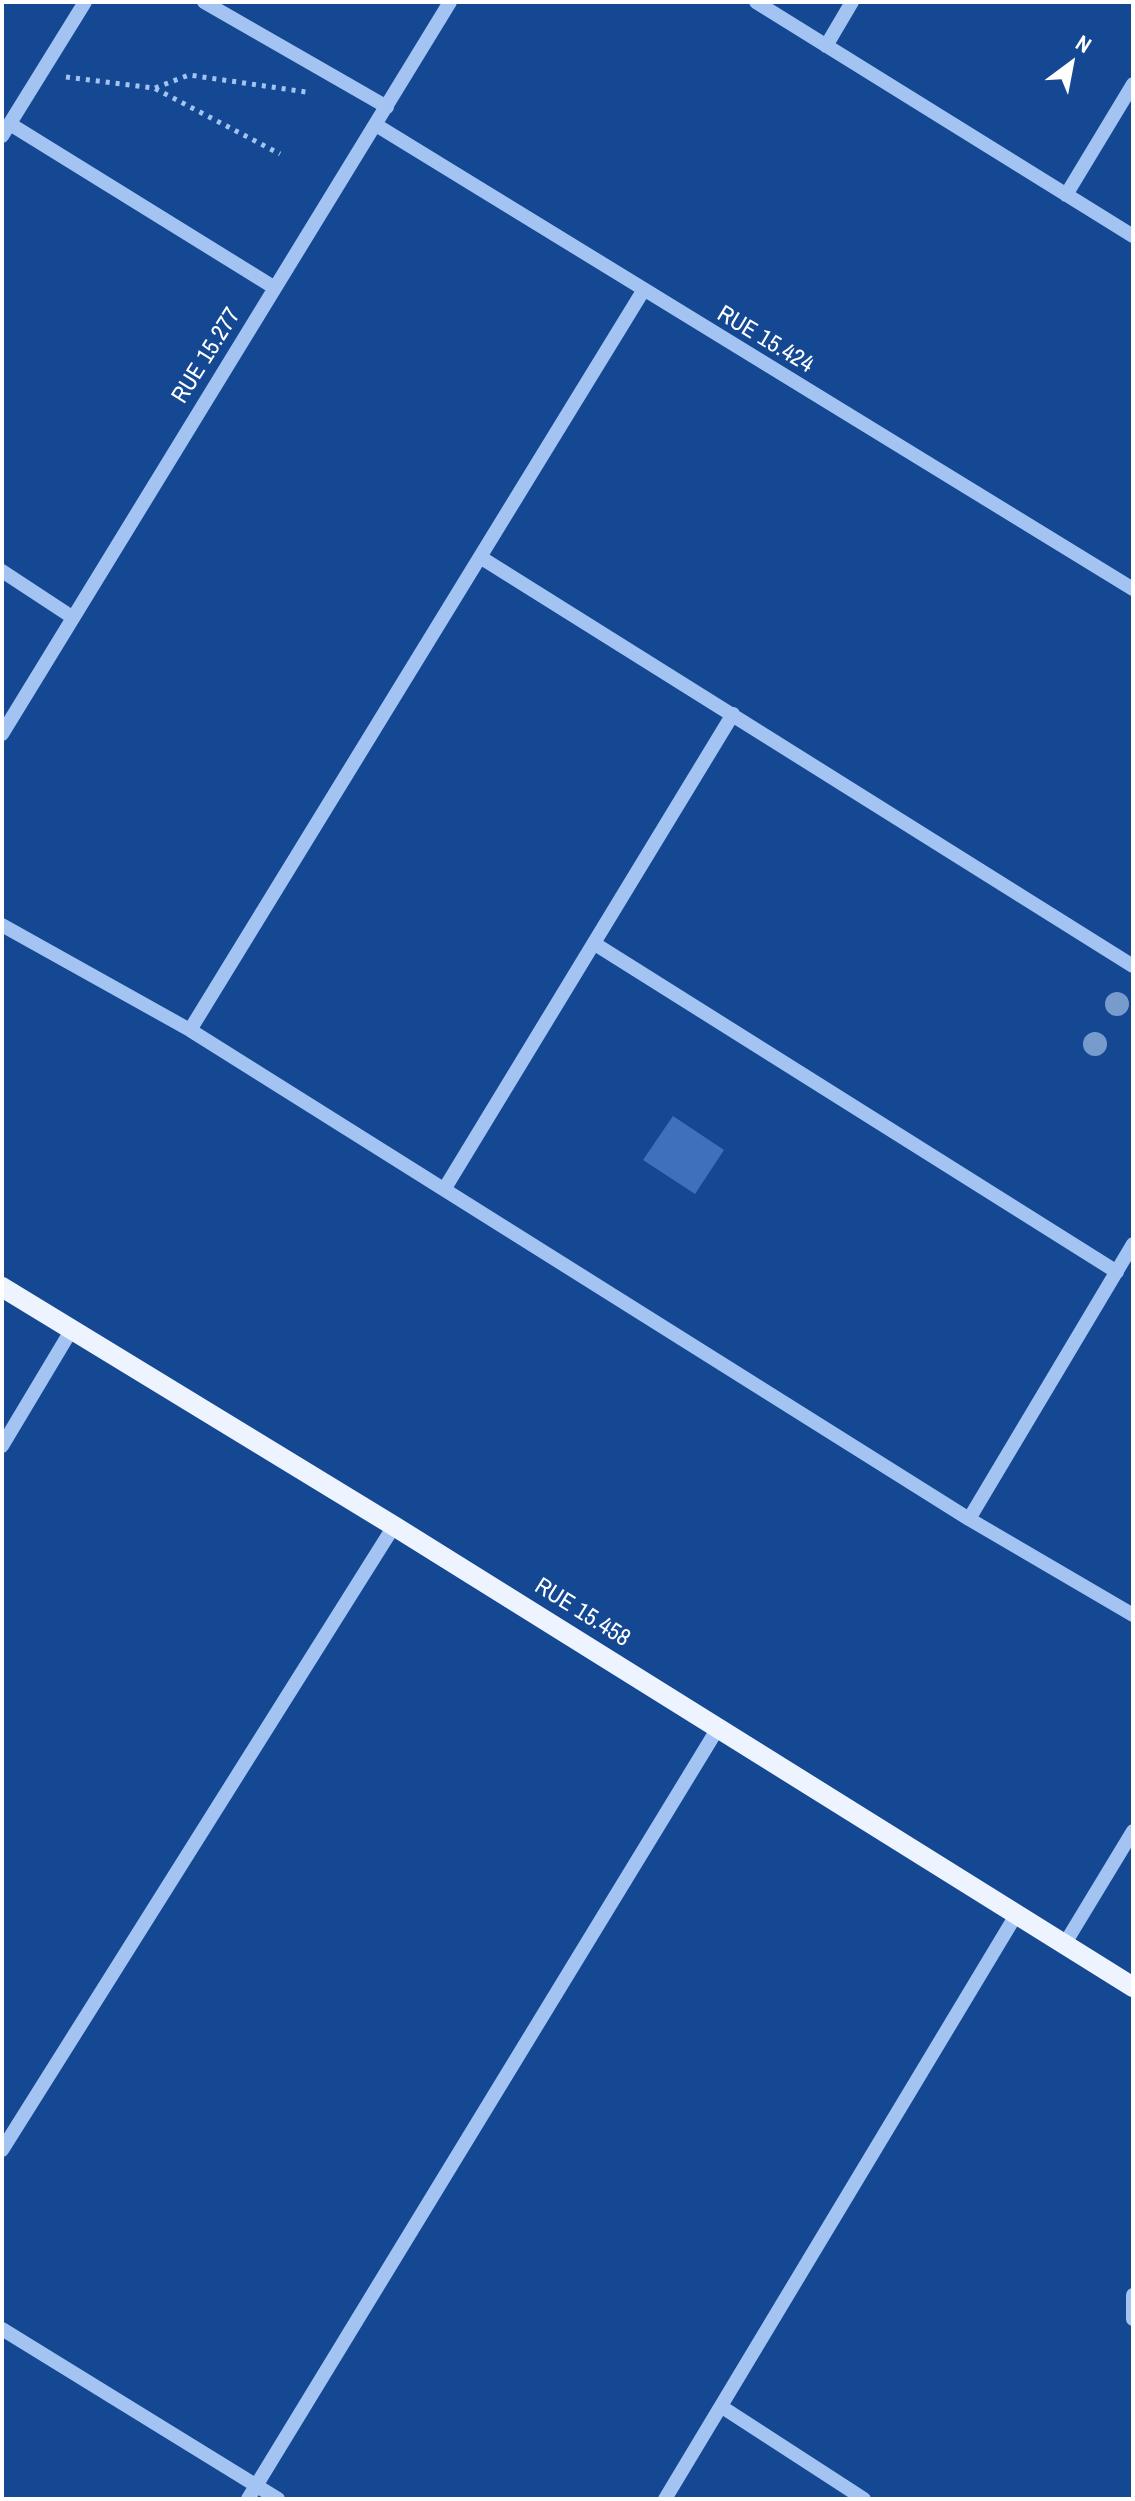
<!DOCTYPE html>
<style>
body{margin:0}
#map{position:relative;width:1135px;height:2501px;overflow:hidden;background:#144893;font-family:"Archivo Narrow",sans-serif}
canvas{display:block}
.frame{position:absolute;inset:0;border:4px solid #fff;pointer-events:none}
.north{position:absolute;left:1031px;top:24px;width:80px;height:80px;-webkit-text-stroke:6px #144893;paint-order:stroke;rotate:32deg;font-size:22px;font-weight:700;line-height:32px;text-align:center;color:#fff}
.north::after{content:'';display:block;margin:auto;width:28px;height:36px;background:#fff;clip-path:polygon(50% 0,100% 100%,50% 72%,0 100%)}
</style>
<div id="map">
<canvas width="1135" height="2501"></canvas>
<div class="frame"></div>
<div class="north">N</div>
</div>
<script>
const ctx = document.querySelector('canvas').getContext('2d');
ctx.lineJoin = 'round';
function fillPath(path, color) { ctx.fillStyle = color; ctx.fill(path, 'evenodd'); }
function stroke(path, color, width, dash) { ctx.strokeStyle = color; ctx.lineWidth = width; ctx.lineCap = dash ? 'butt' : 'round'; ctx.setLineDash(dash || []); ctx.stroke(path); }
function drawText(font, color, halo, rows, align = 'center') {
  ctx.font = font + ' "Archivo Narrow",sans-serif'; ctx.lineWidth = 7; ctx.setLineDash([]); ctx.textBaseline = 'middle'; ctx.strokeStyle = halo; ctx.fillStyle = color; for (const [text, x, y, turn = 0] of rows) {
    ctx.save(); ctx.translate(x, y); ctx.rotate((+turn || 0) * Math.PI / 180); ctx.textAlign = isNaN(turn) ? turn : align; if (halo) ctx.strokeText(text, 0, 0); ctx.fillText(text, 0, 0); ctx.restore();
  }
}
fillPath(new Path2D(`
 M673 1116 724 1150 695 1194 643 1160Z`), '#3d71bb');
stroke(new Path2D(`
 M66 77 154 88 280 154
 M155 88 189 75 306 92`), '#a3c4f2', 5, [4, 6]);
stroke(new Path2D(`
 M204 2 387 107
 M756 2 1133 236
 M826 46 852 2
 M10 124 275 288
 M376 125 1133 589
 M2 136 85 2
 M1066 195 1133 84
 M480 557 1133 966
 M2 571 72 617
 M2 734 450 2
 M2 925 190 1030 969 1519 1133 1615
 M595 944 1117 1272
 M190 1030 643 291
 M445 1188 733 714
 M2 1446 72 1329
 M969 1519 1133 1244
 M1064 1945 1133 1831
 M2 2150 394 1526
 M1133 2295V2319
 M2 2329 278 2499
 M722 2407 864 2499
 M248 2499 718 1728
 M665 2499 1016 1915`), '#a3c4f2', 14);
stroke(new Path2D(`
 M2 1287 394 1526 1133 1987`), '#edf4ff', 20);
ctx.fillStyle = '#789bcd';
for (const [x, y] of [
 [1117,1004],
 [1095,1044]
]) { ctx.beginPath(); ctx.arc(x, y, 12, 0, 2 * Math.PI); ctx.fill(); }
drawText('24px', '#fff', '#144893', [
 ["RUE 15.424",765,340,31],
 ["RUE 15.277",207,356,-58],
 ["RUE 15.458",582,1613,32]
]);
</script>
